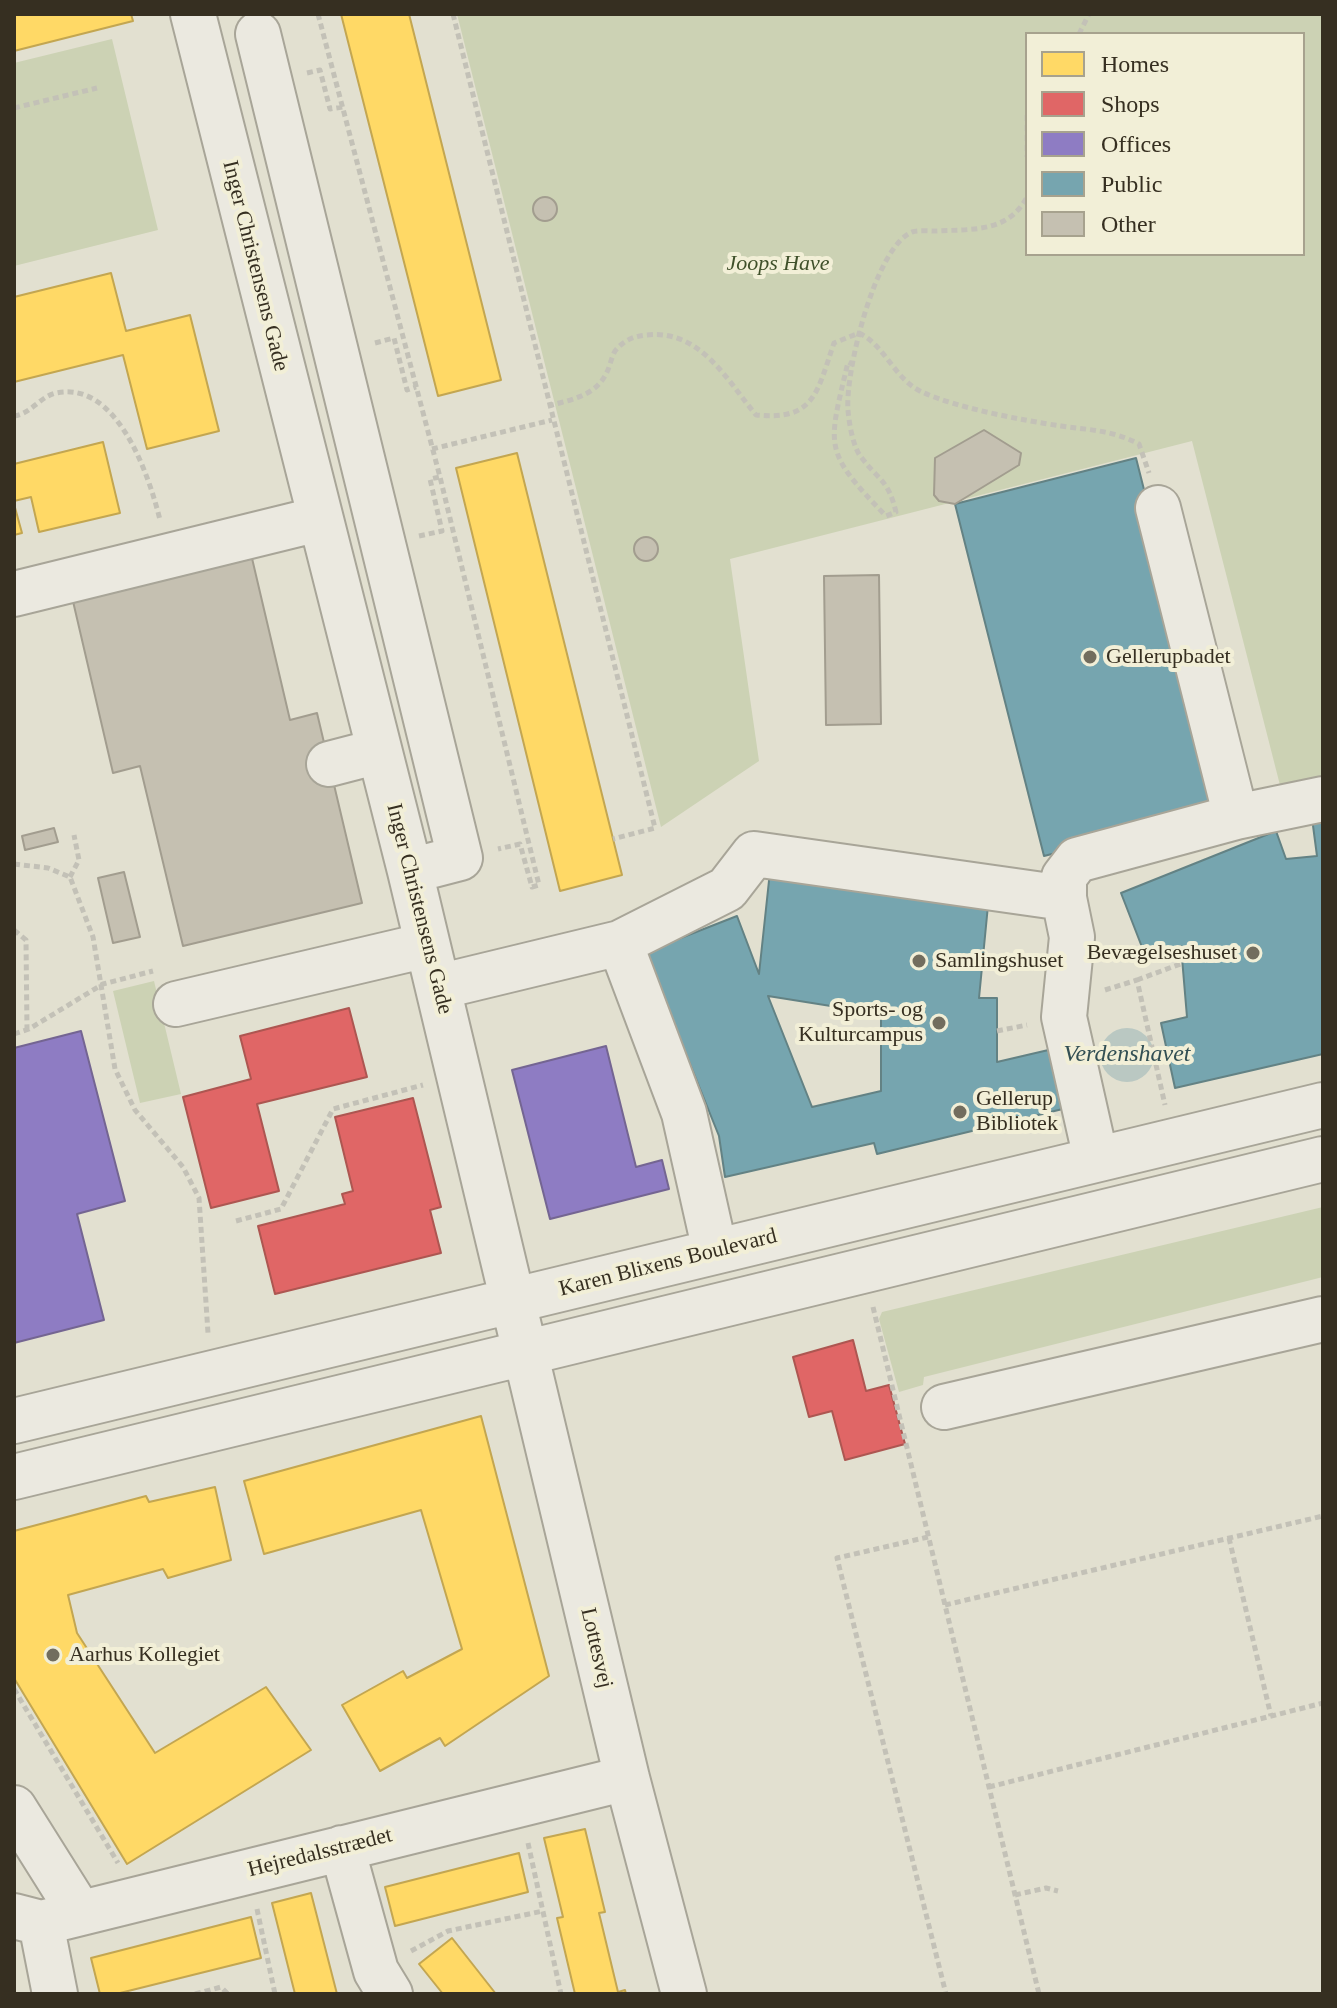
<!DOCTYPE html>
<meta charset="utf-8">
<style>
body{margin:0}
#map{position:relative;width:1337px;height:2008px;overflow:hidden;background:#e2e0d0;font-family:"Times New Roman",serif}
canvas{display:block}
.frame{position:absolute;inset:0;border:16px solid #362f21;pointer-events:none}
.legend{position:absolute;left:1025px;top:32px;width:280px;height:224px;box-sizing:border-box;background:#f2efd7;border:2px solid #a7a28e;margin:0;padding:10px 14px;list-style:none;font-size:24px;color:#362f21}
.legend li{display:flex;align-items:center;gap:16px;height:40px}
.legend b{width:40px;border:2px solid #a7a28e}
</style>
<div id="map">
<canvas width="1337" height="2008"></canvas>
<div class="frame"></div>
<ul class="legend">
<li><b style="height:22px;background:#ffd966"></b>Homes</li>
<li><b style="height:22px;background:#e06666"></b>Shops</li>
<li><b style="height:22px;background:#8e7cc3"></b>Offices</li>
<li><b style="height:22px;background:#76a5af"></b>Public</li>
<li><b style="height:22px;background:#c5c0b1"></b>Other</li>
</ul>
</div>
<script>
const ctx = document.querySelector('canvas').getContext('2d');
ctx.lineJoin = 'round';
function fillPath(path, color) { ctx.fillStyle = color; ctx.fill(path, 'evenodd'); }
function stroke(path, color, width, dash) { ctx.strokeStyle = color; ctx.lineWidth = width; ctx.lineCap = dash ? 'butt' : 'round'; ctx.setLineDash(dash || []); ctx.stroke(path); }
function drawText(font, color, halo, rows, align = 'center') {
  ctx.font = font + ' "Times New Roman",serif'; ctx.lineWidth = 8; ctx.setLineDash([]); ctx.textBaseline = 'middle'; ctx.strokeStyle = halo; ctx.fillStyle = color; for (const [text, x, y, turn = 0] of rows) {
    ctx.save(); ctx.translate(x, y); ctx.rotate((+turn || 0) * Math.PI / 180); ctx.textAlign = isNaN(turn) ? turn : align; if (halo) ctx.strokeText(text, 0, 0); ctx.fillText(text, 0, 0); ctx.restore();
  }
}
fillPath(new Path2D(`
 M457 14H1323V783L1282 793 1192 441 730 559 759 761 661 827ZM1027 34H1303V254H1027Z
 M112 39 158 230 14 266V63Z
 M154 981 181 1094 140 1103 113 991Z
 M1323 1207V1277L924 1377 923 1385 899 1392 879 1319 882 1312Z`), '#ccd2b4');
fillPath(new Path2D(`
 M1100 1055a27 27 0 1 1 54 0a27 27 0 1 1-54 0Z`), '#bac8c2');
const homes = new Path2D(`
 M14 14H131L133 21 14 51Z
 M341 14H409L501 380 438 396Z
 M111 273 126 331 190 315 219 431 147 449 123 355 14 382V297Z
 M103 442 120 513 39 532 31 497 14 501V464Z
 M517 453 622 875 560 891 456 468Z
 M14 504 22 533 14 535Z
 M481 1416 549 1676 445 1746 440 1738 380 1771 342 1705 403 1671 407 1678 462 1649 421 1510 264 1554 244 1481Z
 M215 1487 231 1560 168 1578 163 1569 68 1595 77 1633 155 1753 266 1687 311 1750 127 1864 14 1678V1531L146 1496 149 1502Z
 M585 1829 605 1912 599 1913 618 1992 625 1990 626 1994H575L557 1918 563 1917 544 1838Z
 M519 1853 528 1892 395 1926 385 1887Z
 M311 1893 337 1994H295L272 1903Z
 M251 1917 261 1958 116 1994H100L91 1958Z
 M452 1938 496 1994H443L419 1964Z`);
fillPath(homes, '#ffd966');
stroke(homes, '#c3a651', 2);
const shops = new Path2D(`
 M349 1008 367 1077 257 1104 279 1191 211 1208 183 1097 251 1079 240 1036Z
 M413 1098 441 1207 430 1210 441 1253 275 1294 258 1226 345 1204 342 1194 353 1191 335 1117Z
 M853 1340 866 1391 889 1385 905 1444 845 1460 832 1411 809 1417 793 1357Z`);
fillPath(shops, '#e06666');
stroke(shops, '#ad5651', 2);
const offices = new Path2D(`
 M81 1031 125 1201 77 1214 104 1320 14 1343V1048Z
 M606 1046 636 1167 662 1160 669 1189 550 1219 512 1070Z`);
fillPath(offices, '#8e7cc3');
stroke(offices, '#746592', 2);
const public = new Path2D(`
 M1136 458 1225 810 1044 856 955 504Z
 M1323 817V1054L1175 1088 1161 1023 1187 1017 1181 946 1147 960 1121 893 1276 831 1286 859 1317 856 1312 818Z
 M771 862 989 895 979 998H997V1062L1057 1048 1071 1107 877 1154 874 1143 725 1177 719 1136 645 952 737 916 759 974ZM768 996 881 1014V1091L812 1107Z`);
fillPath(public, '#76a5af');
stroke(public, '#638284', 2);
const building = new Path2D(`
 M533 209a12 12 0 1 1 24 0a12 12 0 1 1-24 0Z
 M984 430 1021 453 1019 465 955 504 939 501 934 495 935 458Z
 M634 549a12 12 0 1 1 24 0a12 12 0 1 1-24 0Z
 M251 554 290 720 317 713 362 903 183 946 140 766 113 773 72 597Z
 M879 575 881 724 826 725 824 576Z
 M54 828 58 842 25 850 22 836Z
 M124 872 140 937 113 943 98 878Z`);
fillPath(building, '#c5c0b1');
stroke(building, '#a29d8f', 2);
const minor = new Path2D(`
 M193 14 410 871 627 1778 684 1994
 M258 34 460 858 410 871
 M1158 508 1236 817
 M14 594 319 519
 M329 764 379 751
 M438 987 620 943
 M176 1004 427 945
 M1096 1159 1064 1017 1072 937 1064 898V877L1077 860 1236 817 1323 799
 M715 1251 684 1113 620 943 727 889 754 854 1064 898
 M944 1407 1323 1319
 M14 1421 1323 1105
 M14 1477 1323 1159
 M14 1808 80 1913
 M342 1848 376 1971 390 1994
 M14 1916 41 1923 627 1778
 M41 1923 55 1994`);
stroke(minor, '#a8a598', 48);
stroke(new Path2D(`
 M318 14 440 477 539 885 532 887 520 844 498 849
 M453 14 655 828 613 839
 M1079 34 1089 14
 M307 73 320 70 330 109 343 107
 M14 108 97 88
 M1027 115V157
 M375 343 394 338 407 390 416 387
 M854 365 848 362C828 448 822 450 886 516L896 512C888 479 879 481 861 457 853 447 849 423 848 410 845 373 875 247 912 232 919 230 929 231 936 231 972 229 1008 233 1027 197
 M548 406C570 400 595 396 606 374 610 367 611 358 615 351 624 340 634 336 647 335 700 329 727 380 756 415 815 421 817 392 834 343L859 333C885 345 894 379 922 392 957 408 1021 420 1061 426 1089 430 1112 430 1139 444L1149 473
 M14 416C31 414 39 397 56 393 117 380 149 475 160 520
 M432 449 552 420
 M419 536 442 531 430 479 440 477
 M14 864 48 868 70 877 93 937 115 1069 135 1110 183 1167 199 1198 208 1333
 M70 877 79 860 74 835
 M14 930 26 940 27 1030
 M1137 980 1183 963
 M1105 990 1137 980 1165 1105
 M997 1031 1027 1025
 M14 1034 29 1029 103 984 153 971
 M236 1221 281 1209 333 1109 423 1085
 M873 1307 1039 1994
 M928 1537 837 1558 946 1994
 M1229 1538 1271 1716
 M945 1605 1323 1516
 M14 1689 118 1863
 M989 1787 1323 1703
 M528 1843 561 1994
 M1015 1895 1046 1888 1058 1891
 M257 1909 275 1994
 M411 1951 448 1931 543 1911
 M195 1994 221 1987 228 1994`), '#c3c1b7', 5, [6, 4]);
stroke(minor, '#ebe9e0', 44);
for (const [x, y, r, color] of [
 [1090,657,8,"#726d5e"],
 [1253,953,8,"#726d5e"],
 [919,961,8,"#726d5e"],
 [939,1023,8,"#726d5e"],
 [960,1112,8,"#726d5e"],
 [53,1655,8,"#726d5e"]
]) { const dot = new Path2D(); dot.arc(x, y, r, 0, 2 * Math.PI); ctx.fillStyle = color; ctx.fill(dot); stroke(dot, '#f2efd7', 3); }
drawText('italic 22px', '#3f502a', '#f2efd7', [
 ["Joops Have",778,264]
]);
drawText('22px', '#362f21', '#f2efd7', [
 ["Inger Christensens Gade",255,266,76],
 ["Inger Christensens Gade",419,909,76],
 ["Karen Blixens Boulevard",668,1263,-14],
 ["Lottesvej",596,1648,77],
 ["Hejredalsstrædet",320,1853,-14]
]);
drawText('22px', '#362f21', '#f2efd7', [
 ["Gellerupbadet",1106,657],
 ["Bevægelseshuset",1237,953,"right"],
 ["Samlingshuset",935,961],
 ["Sports- og",923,1010,"right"],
 ["Kulturcampus",923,1035,"right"],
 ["Gellerup",976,1099],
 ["Bibliotek",976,1124],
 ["Aarhus Kollegiet",69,1655]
], 'left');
drawText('italic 24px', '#324f54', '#f2efd7', [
 ["Verdenshavet",1127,1055]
]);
</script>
